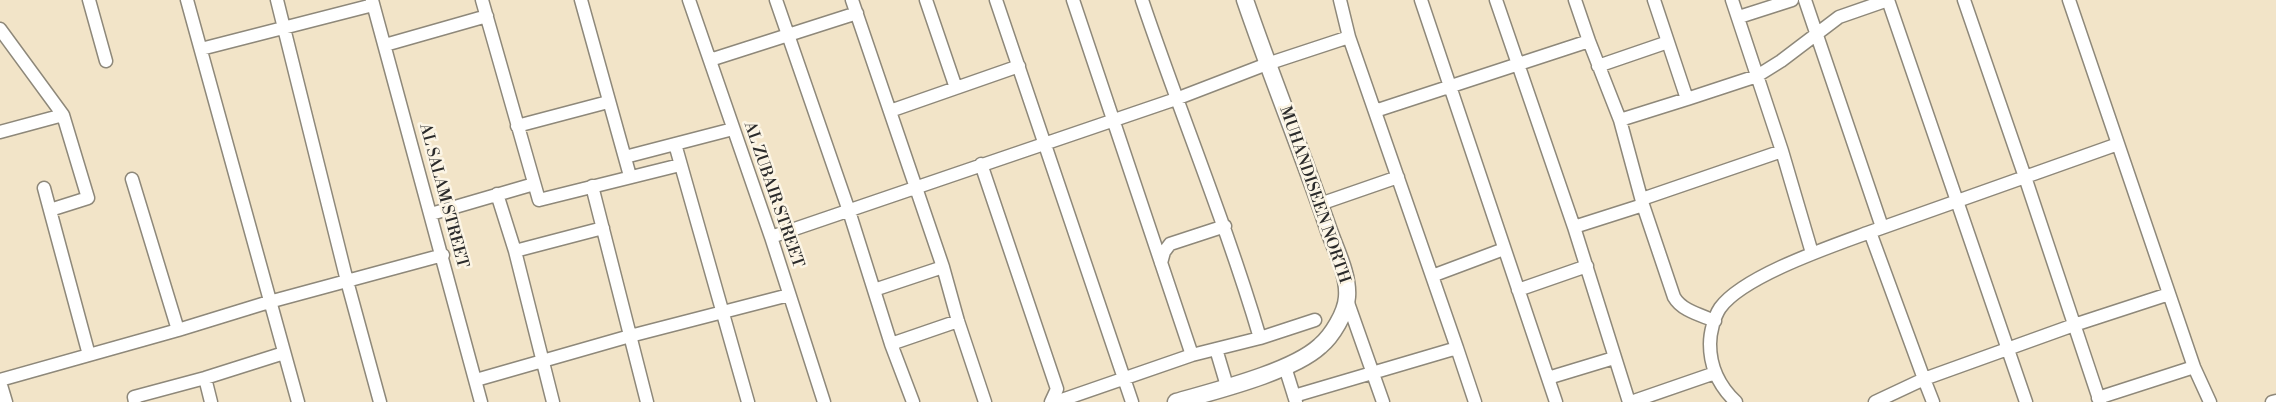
<!DOCTYPE html>
<style>
body{margin:0}
canvas{display:block;background:#f2e4c8}
</style>
<canvas width="2276" height="402"></canvas>
<script>
const ctx = document.querySelector('canvas').getContext('2d');
ctx.lineJoin = 'round';
function stroke(path, color, width, dash) { ctx.strokeStyle = color; ctx.lineWidth = width; ctx.lineCap = dash ? 'butt' : 'round'; ctx.setLineDash(dash || []); ctx.stroke(path); }
function drawText(font, color, halo, rows, align = 'center') {
  ctx.font = font + ' "Libre Bodoni",serif'; ctx.lineWidth = 5; ctx.setLineDash([]); ctx.textBaseline = 'middle'; ctx.strokeStyle = halo; ctx.fillStyle = color; for (const [text, x, y, turn = 0] of rows) {
    ctx.save(); ctx.translate(x, y); ctx.rotate((+turn || 0) * Math.PI / 180); ctx.textAlign = isNaN(turn) ? turn : align; if (halo) ctx.strokeText(text, 0, 0); ctx.fillText(text, 0, 0); ctx.restore();
  }
}
const minor = new Path2D(`
 M89 0 106 61
 M187 0 298 402
 M277 0 347 281 380 402
 M372 0 481 402
 M482 0 539 200 680 165
 M581 0 630 176
 M689 0 771 237 824 402
 M776 0 849 211 891 344 913 402
 M852 0 943 267 958 321 985 402
 M926 0 956 88
 M996 0 1132 402
 M1073 0 1192 355
 M1142 0C1180 113 1226 223 1260 338
 M1340 0 1349 37 1457 348
 M1421 0 1556 402
 M1496 0 1574 227 1629 402
 M1575 0 1589 41 1620 120 1643 205 1674 297C1682 311 1701 315 1715 321
 M1732 0 1782 151
 M1805 0 1882 227
 M1888 0 2026 402
 M1964 0 2025 177 2100 402
 M2069 0 2194 367 2210 402
 M1739 17 1792 0
 M0 29 63 115
 M385 45 487 16
 M201 49 373 5
 M710 60 857 13
 M1598 66 1668 42
 M1687 99 1757 76 1781 61 1839 17 1888 0
 M890 111 1019 66
 M1375 111 1589 41
 M1620 120 1687 99 1654 0
 M517 126 608 102
 M0 132 63 115 88 198 50 210
 M675 144 748 402
 M2118 144 1870 232 1924 379 2074 325 2169 294
 M625 157 733 129
 M981 164 1057 389 1051 402
 M132 179 178 330
 M592 186 647 402
 M44 188 89 355
 M497 194 515 251 553 402
 M1642 199 1782 151 1812 253
 M1320 204 1398 177
 M431 214 534 184
 M1574 227 1643 205
 M771 237 1176 99 1267 64 1349 37
 M515 251 603 228
 M1161 263 1164 252 1170 244 1225 226
 M1432 276 1504 249
 M874 290 943 267
 M1518 290 1587 266
 M1347 300 1383 402
 M891 344 958 321
 M1216 349 1227 386
 M1285 367 1296 402
 M205 378 211 402
 M1548 378 1614 358
 M0 380 178 330 269 302 443 255
 M476 380 630 336 789 295
 M0 382 6 402
 M1294 396 1457 348 1475 402
 M2098 398 2194 367
 M135 402 134 397 205 378 284 353
 M1056 402 1192 355 1260 338 1315 320
 M1631 402 1715 373
 M1736 402C1720 387 1710 367 1710 344 1710 333 1714 317 1720 308 1743 276 1832 246 1870 232
 M1875 402 1924 379 1933 402
 M2272 402 2276 401`);
const major = new Path2D(`
 M1176 402C1214 391 1292 372 1320 346 1332 336 1346 313 1347 297 1349 274 1334 247 1327 225 1301 149 1271 76 1245 0`);
stroke(minor, '#8e887a', 15);
stroke(major, '#8e887a', 19);
stroke(minor, '#fff', 12);
stroke(major, '#fff', 16);
drawText('16px', '#2b2b2b', '#fcf5e5', [
 ["AL ZUBAIR STREET",773,195,71],
 ["MUHANDISEEN NORTH",1314,195,71],
 ["AL SALAM STREET",443,196,75]
]);
</script>
